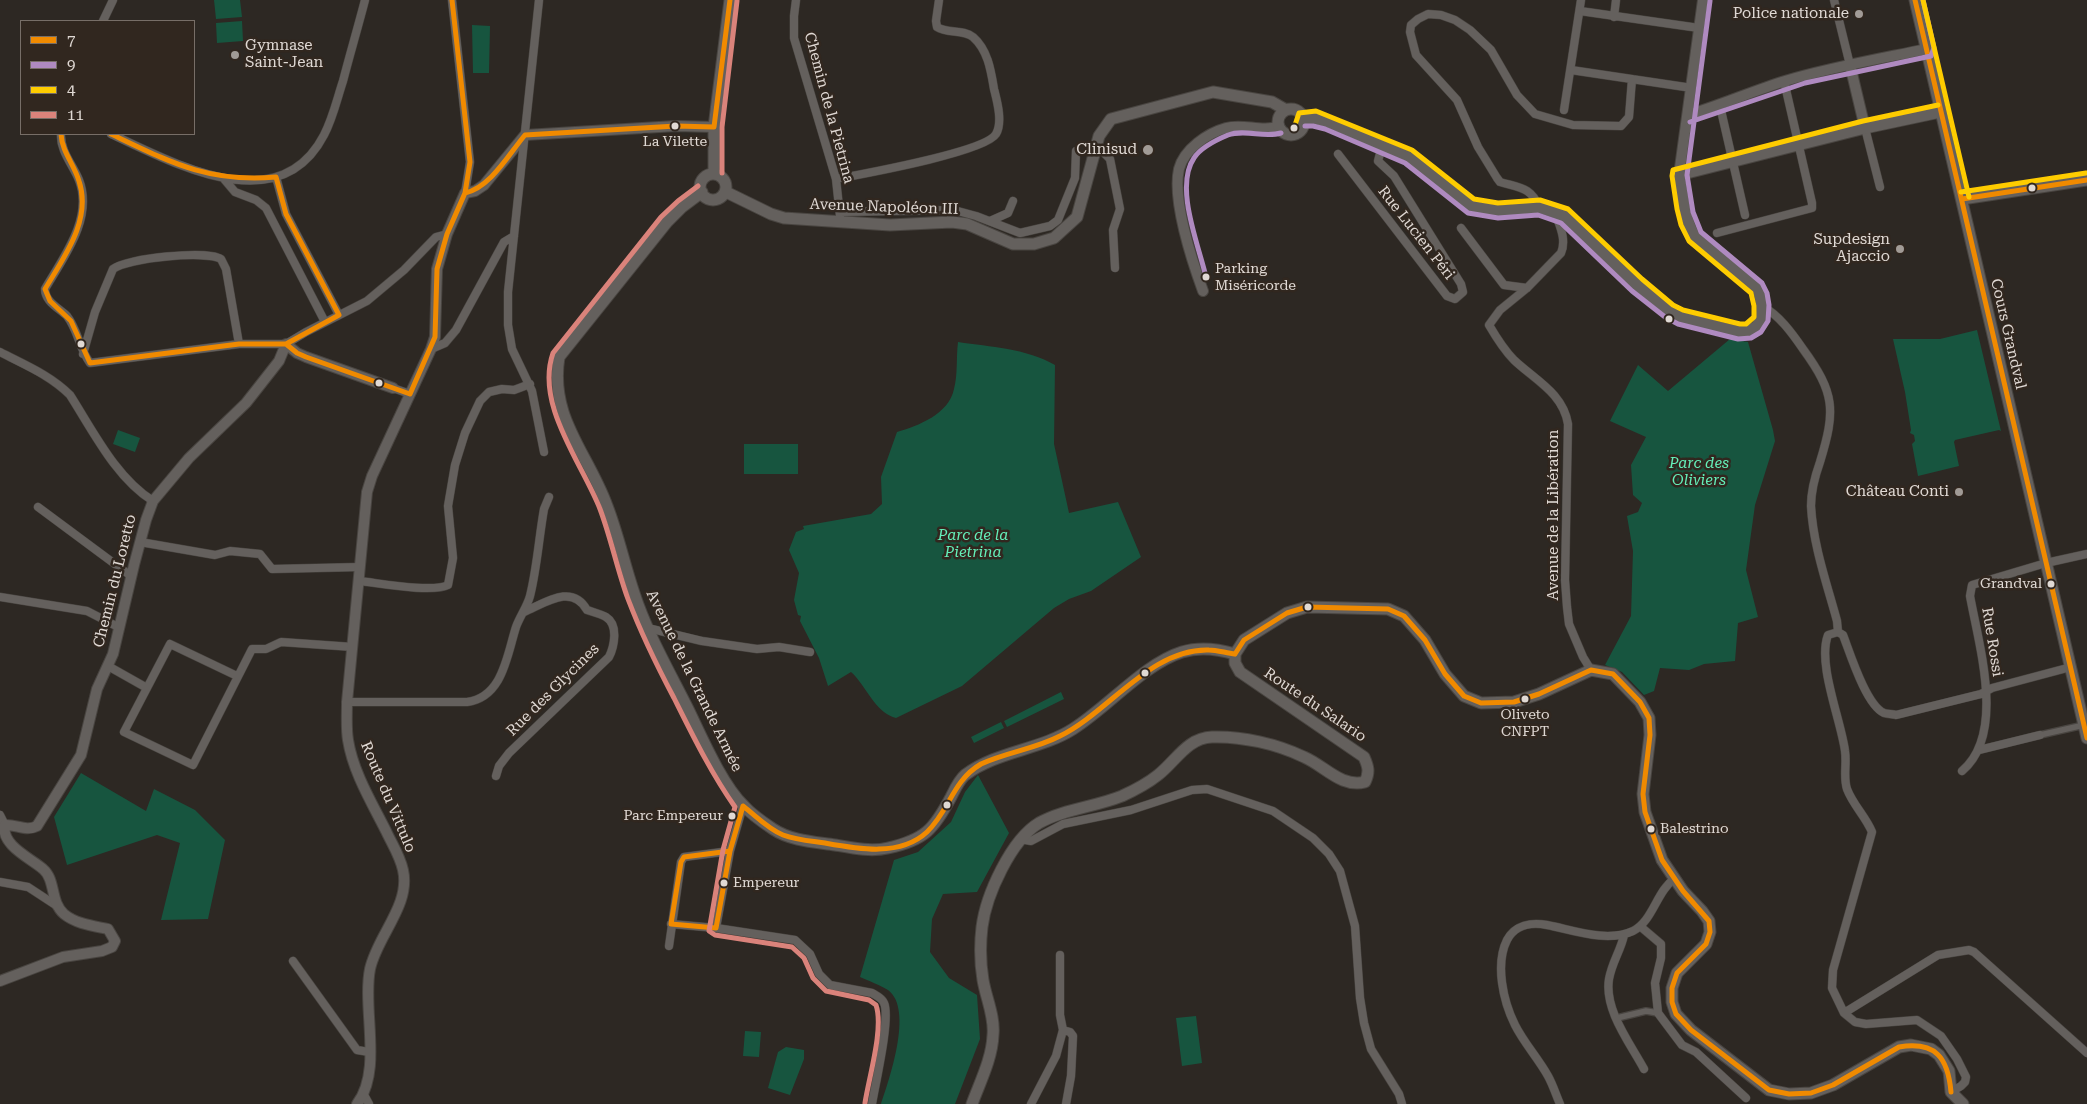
<!DOCTYPE html>
<meta charset="utf-8">
<style>
body{margin:0}
#map{position:relative;width:2087px;height:1104px;overflow:hidden;background:#2d2823;font-family:"Roboto Serif",serif}
canvas{display:block}
.legend{position:absolute;left:20px;top:20px;width:175px;height:115px;box-sizing:border-box;background:#31271f;border:1px solid #776e67;margin:0;padding:6px 9px;list-style:none;font-size:15px;color:#e0d9d4}
.legend li{display:flex;align-items:center;gap:10px;height:25px}
.legend b{width:25px;border:1px solid #776e67}
</style>
<div id="map">
<canvas width="2087" height="1104"></canvas>
<ul class="legend">
<li><b style="height:6px;background:#f08a00"></b>7</li>
<li><b style="height:6px;background:#af8ac0"></b>9</li>
<li><b style="height:6px;background:#fecc00"></b>4</li>
<li><b style="height:6px;background:#da837b"></b>11</li>
</ul>
</div>
<script>
const ctx = document.querySelector('canvas').getContext('2d');
ctx.lineJoin = 'round';
function fillPath(path, color) { ctx.fillStyle = color; ctx.fill(path, 'evenodd'); }
function stroke(path, color, width, dash) { ctx.strokeStyle = color; ctx.lineWidth = width; ctx.lineCap = dash ? 'butt' : 'round'; ctx.setLineDash(dash || []); ctx.stroke(path); }
function drawText(font, color, halo, rows, align = 'center') {
  ctx.font = font + ' "Roboto Serif",serif'; ctx.lineWidth = 5; ctx.setLineDash([]); ctx.textBaseline = 'middle'; ctx.strokeStyle = halo; ctx.fillStyle = color; for (const [text, x, y, turn = 0] of rows) {
    ctx.save(); ctx.translate(x, y); ctx.rotate((+turn || 0) * Math.PI / 180); ctx.textAlign = isNaN(turn) ? turn : align; if (halo) ctx.strokeText(text, 0, 0); ctx.fillText(text, 0, 0); ctx.restore();
  }
}
fillPath(new Path2D(`
 M214 0H240L242 17 216 19Z
 M242 21 243 41 217 43 216 23Z
 M472 25 490 26 489 73H473Z
 M1977 330 2001 431 1999 430 1955 440 1954 442 1959 466 1918 476 1912 444 1915 441 1914 435 1910 433 1911 430 1905 392 1893 339H1940Z
 M1730 339 1748 342 1773 430 1775 441 1755 505 1746 570 1758 617 1738 623 1735 661 1704 664 1689 670 1660 668 1654 691 1644 695 1622 672 1605 665 1631 616 1633 551 1627 516 1638 512 1642 503 1633 495 1631 465 1646 437 1610 421 1638 365 1668 391Z
 M958 342C991 347 1025 348 1055 365L1054 444 1069 513 1118 502 1141 557 1091 591 1069 599 1054 608 962 686 896 718C875 713 866 685 851 672L828 686 819 658 800 621 801 616 798 615 794 600 799 573 789 550 796 532 804 529 803 526 871 514 882 504 881 477 897 432C918 426 949 414 954 389 958 374 956 358 958 342Z
 M118 430 140 438 135 452 113 444Z
 M744 444H798V474H744Z
 M1061 692 1064 699 1007 727 1004 721Z
 M1001 722 1004 728 974 743 971 737Z
 M81 773 146 811 154 789 195 810 225 840 208 919 161 920 180 843 157 835 67 865 54 817Z
 M978 775 1009 833 977 892 943 894 932 919 930 952 949 978 977 995 980 1039 955 1104H881C889 1080 914 1009 888 990 880 985 869 981 860 977L894 860 918 852 951 822 965 792Z
 M1196 1016 1202 1063 1182 1066 1176 1018Z
 M745 1031 761 1032 759 1057 743 1056Z
 M786 1047 804 1050V1059L790 1095 768 1088 778 1052Z`), '#17553f');
const pedestrian = new Path2D(`
 M2040 735 2084 725
 M1617 1018 1646 1011 1658 1013`);
const minor = new Path2D(`
 M452 0 470 162 465 193
 M539 0 508 292V325L512 349 532 391 544 452
 M796 0 794 16V38L836 179 840 216
 M1834 0 1850 65
 M1580 11 1699 28
 M1614 17 1616 0
 M103 21 113 0
 M1571 70 1692 88
 M1720 106 1745 215
 M1564 110 1581 0
 M1865 128 1880 187
 M61 134C60 151 73 165 79 180 94 218 63 258 45 289 45 302 59 308 67 316 78 330 79 348 90 363L239 344H286L306 332 367 301 404 270 436 237 447 234
 M111 134C174 163 279 222 324 135 333 118 337 99 343 81 350 54 358 27 365 0
 M1097 146 1110 159 1120 209 1113 230 1115 268
 M1338 154 1447 296 1455 299 1463 292 1461 284 1394 176 1378 161 1382 146
 M276 177 286 214 339 315
 M224 179 235 192 256 200 266 208 325 322
 M836 179C862 174 985 152 996 134 1003 122 997 101 994 89 991 71 988 50 973 37 963 29 947 34 937 27L936 21 939 0
 M1539 207C1531 187 1520 188 1500 182L1497 178 1478 147 1457 100 1416 55 1410 32 1411 25 1418 19 1428 14 1441 15 1455 20 1470 30 1491 50 1517 95 1535 114 1573 125 1621 126 1629 117 1632 79
 M840 212 954 210 976 216 1020 233 1050 226 1058 220 1075 178 1076 151
 M1555 212C1559 225 1567 239 1561 253L1527 288 1500 310 1489 325C1496 337 1503 349 1514 360 1535 380 1563 393 1568 424L1565 580 1567 607 1569 624 1583 657 1591 670
 M990 221 1008 213 1013 201
 M1461 228 1504 285 1527 288
 M1717 233 1812 208V203L1784 81
 M1762 306C1779 315 1792 333 1803 349 1835 393 1836 410 1820 462 1815 476 1811 491 1811 506 1813 545 1827 584 1837 621L1838 632
 M431 349 445 343 456 330 504 242 514 236
 M0 352C25 365 50 375 70 395 93 431 116 478 153 501
 M83 354 95 312 113 269C126 258 207 250 221 259L226 269 239 344
 M393 388 410 394
 M38 507 131 576
 M140 542 215 555 230 551 260 554 272 569 360 567
 M359 581C379 583 432 593 448 585L453 558 448 506 455 465 465 433 480 401 489 392 502 389 514 390 530 384
 M0 597 87 611 120 628
 M648 628 702 641 757 649 779 647 810 652
 M1838 632 1828 635C1817 664 1841 720 1845 751 1847 764 1843 777 1847 789 1853 805 1866 817 1872 832L1833 970 1832 988 1844 1013 1855 1022 1866 1024 1917 1020 1941 1036 1957 1059 1966 1077 1965 1082 1961 1086 1951 1092
 M1838 632 1843 635C1850 653 1866 705 1884 713 1887 714 1893 714 1896 715L1981 694 1992 688 2071 667
 M108 666 147 688
 M237 676 170 644 124 732 193 765 252 649H266L281 642 353 647
 M347 702H467C503 697 507 655 516 627 520 616 527 607 530 596 537 568 539 537 544 509L549 497
 M1979 750 2040 735
 M1962 771C2006 734 1979 646 1970 596L1972 585 2046 563 2087 554
 M496 776 499 766 509 753 609 657C614 647 619 625 606 617 601 614 593 612 587 610 572 583 545 603 524 612
 M0 815 5 825
 M1020 839 1031 841 1063 824 1131 810 1192 790 1207 789 1273 811 1313 838 1329 854 1340 871 1355 926 1360 998 1364 1023 1371 1049 1399 1094 1402 1104
 M0 882 28 887 57 906
 M671 924 716 928 795 940 810 954 819 974 830 985 872 993C877 996 882 998 884 1003 891 1018 875 1085 872 1104
 M1641 927 1661 944V958L1655 983 1658 1013 1682 1045 1696 1052 1746 1098
 M716 928 730 851 743 806
 M1624 935C1621 950 1612 962 1609 979 1604 1010 1630 1043 1644 1069
 M669 946 681 862 684 857 730 851
 M293 961 357 1050 369 1052
 M1844 1013 1938 955 1969 950 1974 952 2087 1053
 M1063 1030 1070 1032 1073 1036 1071 1076 1066 1104
 M363 1093 369 1104
 M1031 1104 1056 1056 1063 1030 1060 1015V955
 M1560 1104C1556 1095 1553 1085 1548 1076 1538 1058 1524 1043 1515 1025 1503 1001 1495 964 1507 940 1515 925 1531 922 1547 925 1573 930 1607 943 1633 931 1653 921 1656 892 1675 878`);
const tertiary = new Path2D(`
 M1850 65 1865 128
 M1688 115C1721 105 1753 91 1785 81 1832 67 1879 59 1927 49
 M1679 175 1703 0
 M1203 291C1192 261 1172 200 1179 169 1184 149 1208 133 1226 128 1244 123 1262 133 1279 126
 M0 981 63 957 102 951 112 947 115 941 108 929C94 926 76 924 64 914 50 902 56 880 43 869 32 859 0 845 5 825 16 824 26 832 37 826L81 755 97 689 113 654 134 565 146 520 153 501 189 458 246 403 279 361 286 344 297 353 306 357 393 388
 M357 1104C383 1070 362 1009 370 969 377 936 411 905 403 870 400 856 392 844 386 831 372 803 353 772 348 740 346 728 347 715 347 702L367 492 372 476 431 349 435 337 437 269 447 234 465 193 475 191 484 185 525 135 676 126 714 127`);
const secondary = new Path2D(`
 M1915 0 2087 738
 M1278 122a13 13 0 1 1 26 0a13 13 0 1 1-26 0Z
 M1304 119 1314 118 1328 122 1409 157 1471 206 1498 211 1539 207 1565 216 1637 285 1669 311 1680 317 1739 332 1748 331 1756 327 1761 320 1762 306 1760 295 1757 288 1695 237C1684 219 1683 196 1679 175L1865 128 1940 112
 M714 173V127L730 0
 M700 187a13 13 0 1 1 26 0a13 13 0 1 1-26 0Z
 M702 192 682 207 667 222 559 357C549 418 588 453 607 506 618 534 624 564 634 593 647 633 669 671 688 709 702 738 722 785 744 806 752 815 764 823 773 829 791 841 815 842 835 845 852 848 871 852 888 848 925 840 934 829 951 797 955 789 959 780 965 775 997 751 1040 750 1073 729 1108 707 1144 664 1182 652 1198 647 1218 649 1235 654
 M726 192 771 214 784 218 890 225 952 222 967 224 1013 244H1034L1054 238 1077 217 1099 136 1111 119 1213 92 1272 102 1286 110
 M1962 199 2087 180
 M1235 654 1244 640 1287 613 1307 607 1388 609 1404 616 1425 640 1445 674 1464 696 1481 703 1514 702 1539 694 1591 670 1613 674 1640 702 1649 718 1650 735 1643 794 1645 812 1662 860 1683 891 1702 911 1709 921 1710 932 1706 944 1677 973 1672 988V1002L1676 1014 1691 1030 1769 1090 1789 1094 1811 1093 1833 1085 1899 1047 1911 1045 1931 1049 1939 1055 1949 1071 1951 1092 1963 1104
 M972 1104C980 1082 992 1059 993 1035 995 1017 986 998 983 980 980 962 980 944 982 927 986 895 1011 840 1039 823 1064 809 1095 807 1122 796 1133 791 1148 783 1158 775 1176 761 1187 738 1212 737 1242 736 1277 744 1304 757 1325 766 1341 788 1365 782 1370 772 1368 766 1364 757L1240 672 1235 663V654`);
stroke(pedestrian, '#494541', 8);
stroke(minor, '#494541', 9);
stroke(tertiary, '#494541', 12);
stroke(secondary, '#494541', 13);
stroke(pedestrian, '#64605d', 5.5);
stroke(minor, '#64605d', 8);
stroke(tertiary, '#64605d', 10);
stroke(secondary, '#64605d', 11);
stroke(new Path2D(`
 M1915 0 2087 738
 M61 134C62 152 74 164 79 181 92 220 64 257 45 289L50 301 71 321 90 363 239 344H286L297 353 306 357 410 394
 M111 134C170 162 208 183 276 177L286 214 339 315 286 344
 M465 193C490 188 509 154 525 135L676 126 714 127 730 0
 M1962 199 2087 180
 M410 394 435 337 437 269 447 234 465 193 470 162 452 0
 M1235 654 1244 640 1287 613 1307 607 1388 609 1404 616 1425 640 1445 674 1464 696 1481 703 1514 702 1539 694 1591 670 1613 674 1640 702 1649 718 1650 735 1643 794 1645 812 1662 860 1683 891 1709 921 1710 932 1706 944 1677 973 1672 988V1002L1676 1014 1691 1030 1769 1090 1789 1094 1811 1093 1833 1085 1899 1047C1936 1041 1948 1058 1951 1092
 M730 851 716 928 671 924 681 862 684 857Z
 M730 851 743 806C756 816 768 829 783 835 796 840 811 841 825 843 858 849 900 857 927 832 950 810 952 781 981 764 1007 752 1035 749 1060 736 1109 712 1151 648 1209 650 1217 650 1226 653 1235 654`), '#f08a00', 5);
stroke(new Path2D(`
 M1690 122 1805 83 1931 56 1934 48 1923 0
 M1305 126H1313L1325 129 1405 163 1468 213 1498 218 1538 215 1561 223 1632 291 1665 317 1678 324 1738 339 1751 338 1761 332 1768 321 1769 305 1767 293 1762 283 1701 232 1693 212 1687 175 1710 1
 M1206 277C1199 246 1174 187 1194 158 1201 147 1216 140 1228 135 1245 129 1264 138 1281 133`), '#af8ac0', 5);
stroke(new Path2D(`
 M1923 0 1969 197
 M1294 128 1299 113 1316 111 1412 150 1474 199 1498 203 1540 200 1568 209 1642 279 1673 305 1683 310 1740 324H1746L1754 317V306L1751 293 1689 241 1681 225 1677 209 1672 176 1673 170 1863 121 1938 105
 M1961 192 2086 173`), '#fecc00', 5);
stroke(new Path2D(`
 M722 173V127L737 1
 M698 186 678 201 661 217 553 353C535 405 582 463 600 509 611 538 617 569 628 599 641 633 657 666 674 698 693 736 711 773 735 807L723 850 709 931 715 935 792 947 804 958 813 978 826 991 869 1000 876 1005C884 1028 869 1077 865 1103`), '#da837b', 5);
for (const [x, y, r, color] of [
 [1859,14,5,"#a19b96"],
 [235,55,5,"#a19b96"],
 [675,126,4.5,"#e0d9d4"],
 [1294,128,4.5,"#e0d9d4"],
 [1148,150,6,"#a19b96"],
 [2032,188,4.5,"#e0d9d4"],
 [1900,249,5,"#a19b96"],
 [1206,277,4.5,"#e0d9d4"],
 [1669,319,4.5,"#e0d9d4"],
 [81,344,4.5,"#e0d9d4"],
 [379,383,4.5,"#e0d9d4"],
 [1959,492,5,"#a19b96"],
 [2051,584,4.5,"#e0d9d4"],
 [1308,607,4.5,"#e0d9d4"],
 [1145,673,4.5,"#e0d9d4"],
 [1525,699,4.5,"#e0d9d4"],
 [947,805,4.5,"#e0d9d4"],
 [732,816,4.5,"#e0d9d4"],
 [1651,829,4.5,"#e0d9d4"],
 [724,883,4.5,"#e0d9d4"]
]) { const dot = new Path2D(); dot.arc(x, y, r, 0, 2 * Math.PI); ctx.fillStyle = color; ctx.fill(dot); stroke(dot, '#31271f', 2); }
drawText('14px', '#e0d9d4', '#31271f', [
 ["La Vilette",675,142,"center"],
 ["Parking",1215,269],
 ["Miséricorde",1215,286],
 ["Grandval",2042,584,"right"],
 ["Oliveto",1525,715,"center"],
 ["CNFPT",1525,732,"center"],
 ["Parc Empereur",723,816,"right"],
 ["Balestrino",1660,829],
 ["Empereur",733,883]
], 'left');
drawText('15px', '#e0d9d4', '#31271f', [
 ["Police nationale",1849,14],
 ["Gymnase",245,46,"left"],
 ["Saint-Jean",245,63,"left"],
 ["Clinisud",1137,150],
 ["Supdesign",1890,240],
 ["Ajaccio",1890,257],
 ["Château Conti",1949,492]
], 'right');
drawText('15px', '#e0d9d4', '#31271f', [
 ["Chemin de la Pietrina",829,108,75],
 ["Avenue Napoléon III",884,207,2],
 ["Rue Lucien Péri",1416,233,52],
 ["Cours Grandval",2008,334,77],
 ["Avenue de la Libération",1554,515,-90],
 ["Chemin du Loretto",115,581,-76],
 ["Rue Rossi",1992,642,81],
 ["Avenue de la Grande Armée",694,681,64],
 ["Rue des Glycines",553,690,-45],
 ["Route du Salario",1315,705,34],
 ["Route du Vittulo",388,797,67]
]);
drawText('italic 15px', '#64efb9', '#31271f', [
 ["Parc des",1699,464],
 ["Oliviers",1699,481],
 ["Parc de la",973,536],
 ["Pietrina",973,553]
]);
</script>
